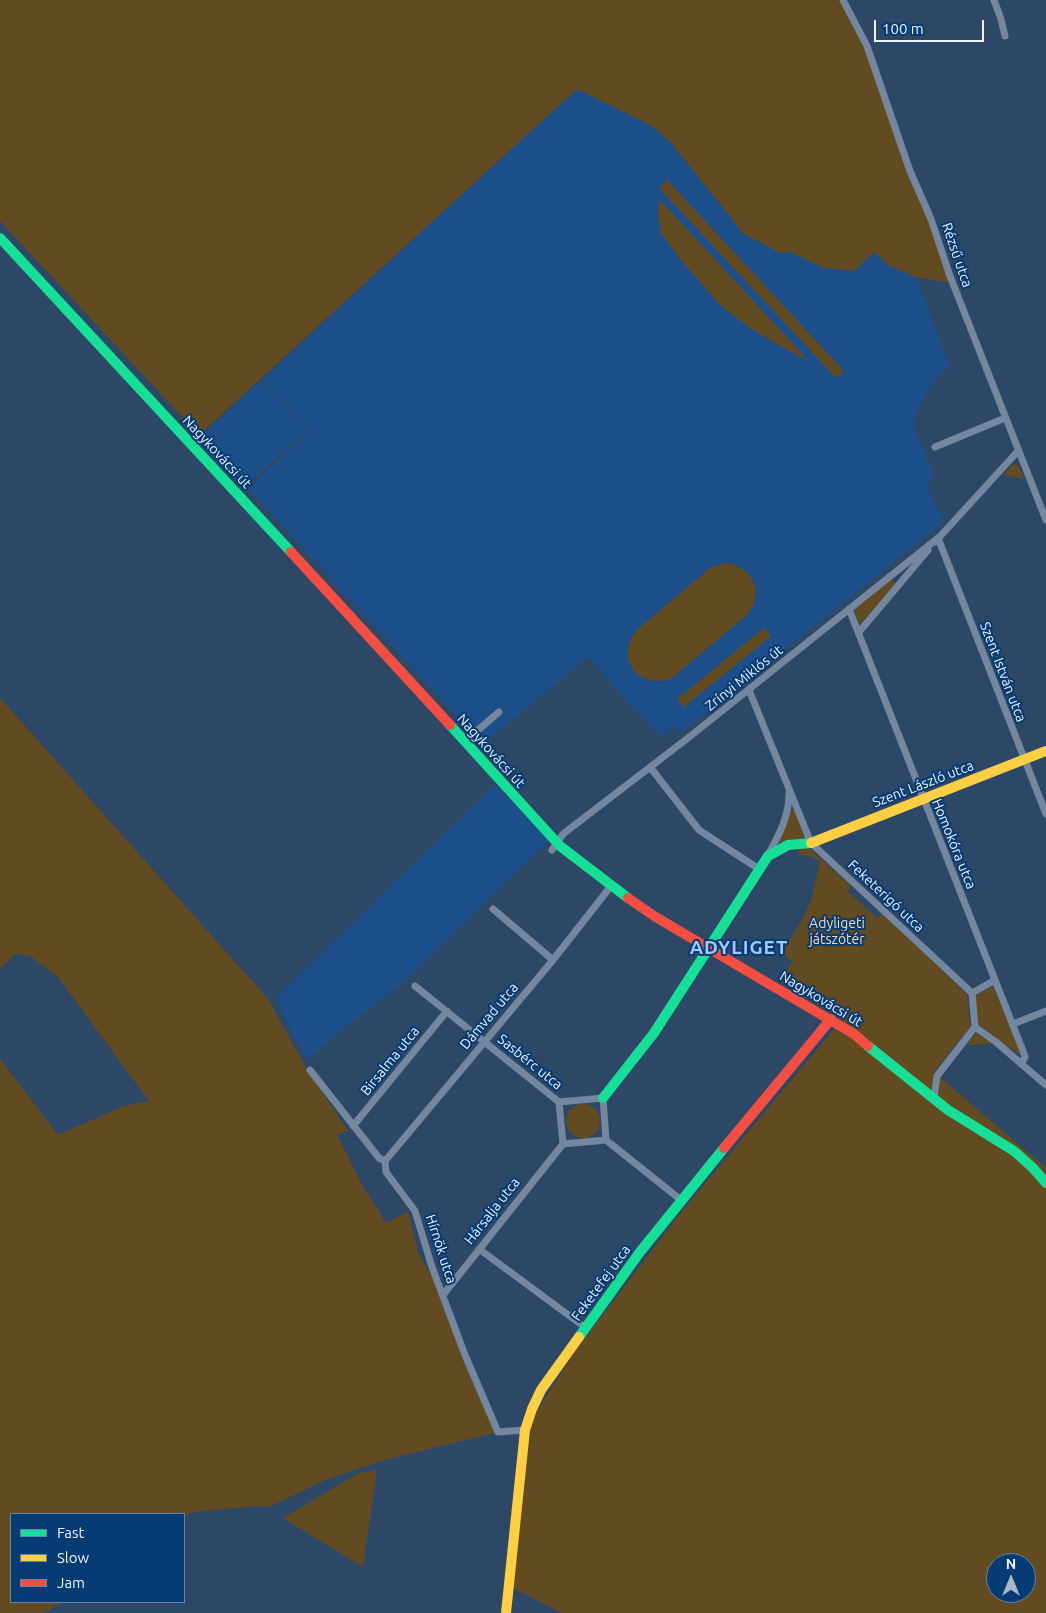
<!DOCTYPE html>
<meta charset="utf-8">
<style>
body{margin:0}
#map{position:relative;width:1046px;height:1613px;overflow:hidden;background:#2d4867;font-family:Ubuntu,sans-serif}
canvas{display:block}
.legend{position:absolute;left:10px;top:1513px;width:175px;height:90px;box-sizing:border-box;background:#073b73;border:1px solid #6385a9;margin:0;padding:6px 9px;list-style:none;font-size:15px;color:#edf3fa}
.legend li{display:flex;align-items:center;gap:10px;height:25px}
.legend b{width:25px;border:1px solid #6385a9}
.north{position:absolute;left:986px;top:1553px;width:50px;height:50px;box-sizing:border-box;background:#073b73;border:1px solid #6385a9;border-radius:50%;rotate:0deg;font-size:14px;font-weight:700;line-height:20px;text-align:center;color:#edf3fa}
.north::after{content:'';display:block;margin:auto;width:18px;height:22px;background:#aab7c7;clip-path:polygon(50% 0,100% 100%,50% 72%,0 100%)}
.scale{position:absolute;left:874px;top:20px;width:110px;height:22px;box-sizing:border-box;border:2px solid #edf3fa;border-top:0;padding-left:6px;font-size:15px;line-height:18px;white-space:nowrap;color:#edf3fa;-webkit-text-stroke:4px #073b73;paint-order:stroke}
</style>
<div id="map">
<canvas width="1046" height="1613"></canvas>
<ul class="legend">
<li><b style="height:6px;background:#16e098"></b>Fast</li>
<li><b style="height:6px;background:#ffcf43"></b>Slow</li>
<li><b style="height:6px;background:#f24e42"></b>Jam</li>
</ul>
<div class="north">N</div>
<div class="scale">100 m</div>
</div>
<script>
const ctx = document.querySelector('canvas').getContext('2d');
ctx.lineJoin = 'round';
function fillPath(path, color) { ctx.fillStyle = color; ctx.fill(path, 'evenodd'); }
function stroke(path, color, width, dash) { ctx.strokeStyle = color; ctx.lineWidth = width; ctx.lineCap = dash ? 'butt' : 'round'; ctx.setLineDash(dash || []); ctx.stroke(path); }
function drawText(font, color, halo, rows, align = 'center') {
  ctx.font = font + ' Ubuntu,sans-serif'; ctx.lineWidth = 4; ctx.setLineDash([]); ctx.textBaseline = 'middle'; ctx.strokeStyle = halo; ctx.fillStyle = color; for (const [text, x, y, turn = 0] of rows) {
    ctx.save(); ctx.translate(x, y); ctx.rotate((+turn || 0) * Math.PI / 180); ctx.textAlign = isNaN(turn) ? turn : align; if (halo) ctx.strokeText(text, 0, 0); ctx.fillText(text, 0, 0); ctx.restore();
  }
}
fillPath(new Path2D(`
 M577 88 652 126 671 143 738 226 806 258 854 270 874 252 916 277 949 365 936 378 924 396 913 424 933 473 927 487 943 522 681 733 674 725 660 737 588 657 483 744 249 489 309 431 262 380Z
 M261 381 307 431 242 489 197 440Z
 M496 785 549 840 407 979 306 1059 275 998Z`), '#1c4f8a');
fillPath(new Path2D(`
 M0 0H843L853 16 953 283 915 277 888 265 874 252 854 271 824 268 790 252 780 253 742 233 729 215 671 143 652 126 577 89 199 435 0 221Z
 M667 180 844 371 836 378 659 188Z
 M660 200 809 361 778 345 749 327 721 306 680 259 661 233 658 214Z
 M1013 464 1018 465 1024 479 1003 475Z
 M727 563C754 568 764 592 748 614L672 678C645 689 618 667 631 639 633 635 636 632 638 629L710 568Z
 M892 578 895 585 860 624 853 608Z
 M764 628 771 636 684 707 677 699Z
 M0 698 268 999 306 1068 348 1131 337 1135 361 1183 386 1223 408 1212 419 1255 443 1295 498 1432 380 1461 323 1481 269 1507 254 1506 192 1512 184 1518V1514H11V1602H62L44 1613H0V1059L58 1135 124 1106 149 1101 58 977 30 956 15 954 0 969Z
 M791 810H794L805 838 779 842V840Z
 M798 847H805L811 850 851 886 847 891 877 918 882 914 967 994 970 1027 934 1072 1046 1168V1613H562L510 1586 525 1430 576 1350 682 1211 842 1020 780 982 793 961 782 954 803 918 812 898 820 861 810 856 799 855ZM996 1563H1026V1593H996Z
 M993 986 1020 1050 1019 1053H1016L977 1023 975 996Z
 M976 1033H977L993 1043 969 1045 967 1044Z
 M566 1121a17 17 0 1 1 34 0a17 17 0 1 1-34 0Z
 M377 1470 363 1567 283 1518 359 1473Z`), '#634b21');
stroke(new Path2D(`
 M843 0 867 46 910 171 931 219 950 276 1046 520
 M994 0 1001 19 1005 36
 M935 447 1005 418
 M938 538 1046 814
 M935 542 1018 451
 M849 609 1023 1051 1025 1057 1021 1064
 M859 632 928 550
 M749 690 811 843 972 993 975 1027 996 1042 1046 1085
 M464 742 499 712
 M650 767 699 830 759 869
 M552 850 563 834 688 738 938 538
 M768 855C779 835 789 817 789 793
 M493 909 553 960
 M415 986 559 1102
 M972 993 995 980
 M1013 1024 1046 1011
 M310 1070 379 1158 385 1161 386 1172 415 1211 432 1267 465 1355 498 1432 525 1430
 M934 1098 937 1076 975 1027
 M559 1102 603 1098 606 1140 563 1144
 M559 1102 563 1144
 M353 1126 447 1011
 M606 1140 681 1200
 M385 1161 553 960 611 886
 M479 1249 586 1328
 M443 1295 563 1144`), '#74879e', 7);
stroke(new Path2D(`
 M0 238 291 552
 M450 725 560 846 628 898
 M868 1046 948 1110 1014 1151 1033 1168 1046 1183
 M603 1098 654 1033 768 856 788 845 811 843
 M579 1337 640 1252 724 1148`), '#16e098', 10);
stroke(new Path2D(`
 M811 843 1046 751
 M506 1613 525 1430 532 1409 541 1390 579 1337`), '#ffcf43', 10);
stroke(new Path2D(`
 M291 552 450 725
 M628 898 654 916 854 1034 868 1046
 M724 1148 831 1019`), '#f24e42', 10);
drawText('14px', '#edf3fa', '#073b73', [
 ["Rézsű utca",957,255,71],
 ["Nagykovácsi út",217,452,47],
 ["Szent István utca",1003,672,69],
 ["Zrínyi Miklós út",744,678,-39],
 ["Nagykovácsi út",491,751,48],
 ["Szent László utca",923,784,-21],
 ["Homokóra utca",954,844,68],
 ["Feketerigó utca",886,896,43],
 ["Nagykovácsi út",821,999,31],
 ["Dámvad utca",489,1016,-50],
 ["Birsalma utca",390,1061,-51],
 ["Sasbérc utca",530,1062,39],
 ["Hársalja utca",492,1211,-52],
 ["Hírnök utca",441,1249,72],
 ["Feketefej utca",601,1283,-54]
]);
drawText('14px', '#fad9ac', '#073b73', [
 ["Adyligeti",837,923],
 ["játszótér",837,939]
]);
ctx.letterSpacing = '1px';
drawText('bold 19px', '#9fc8fe', '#073b73', [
 ["ADYLIGET",739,948]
]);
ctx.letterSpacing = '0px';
</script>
